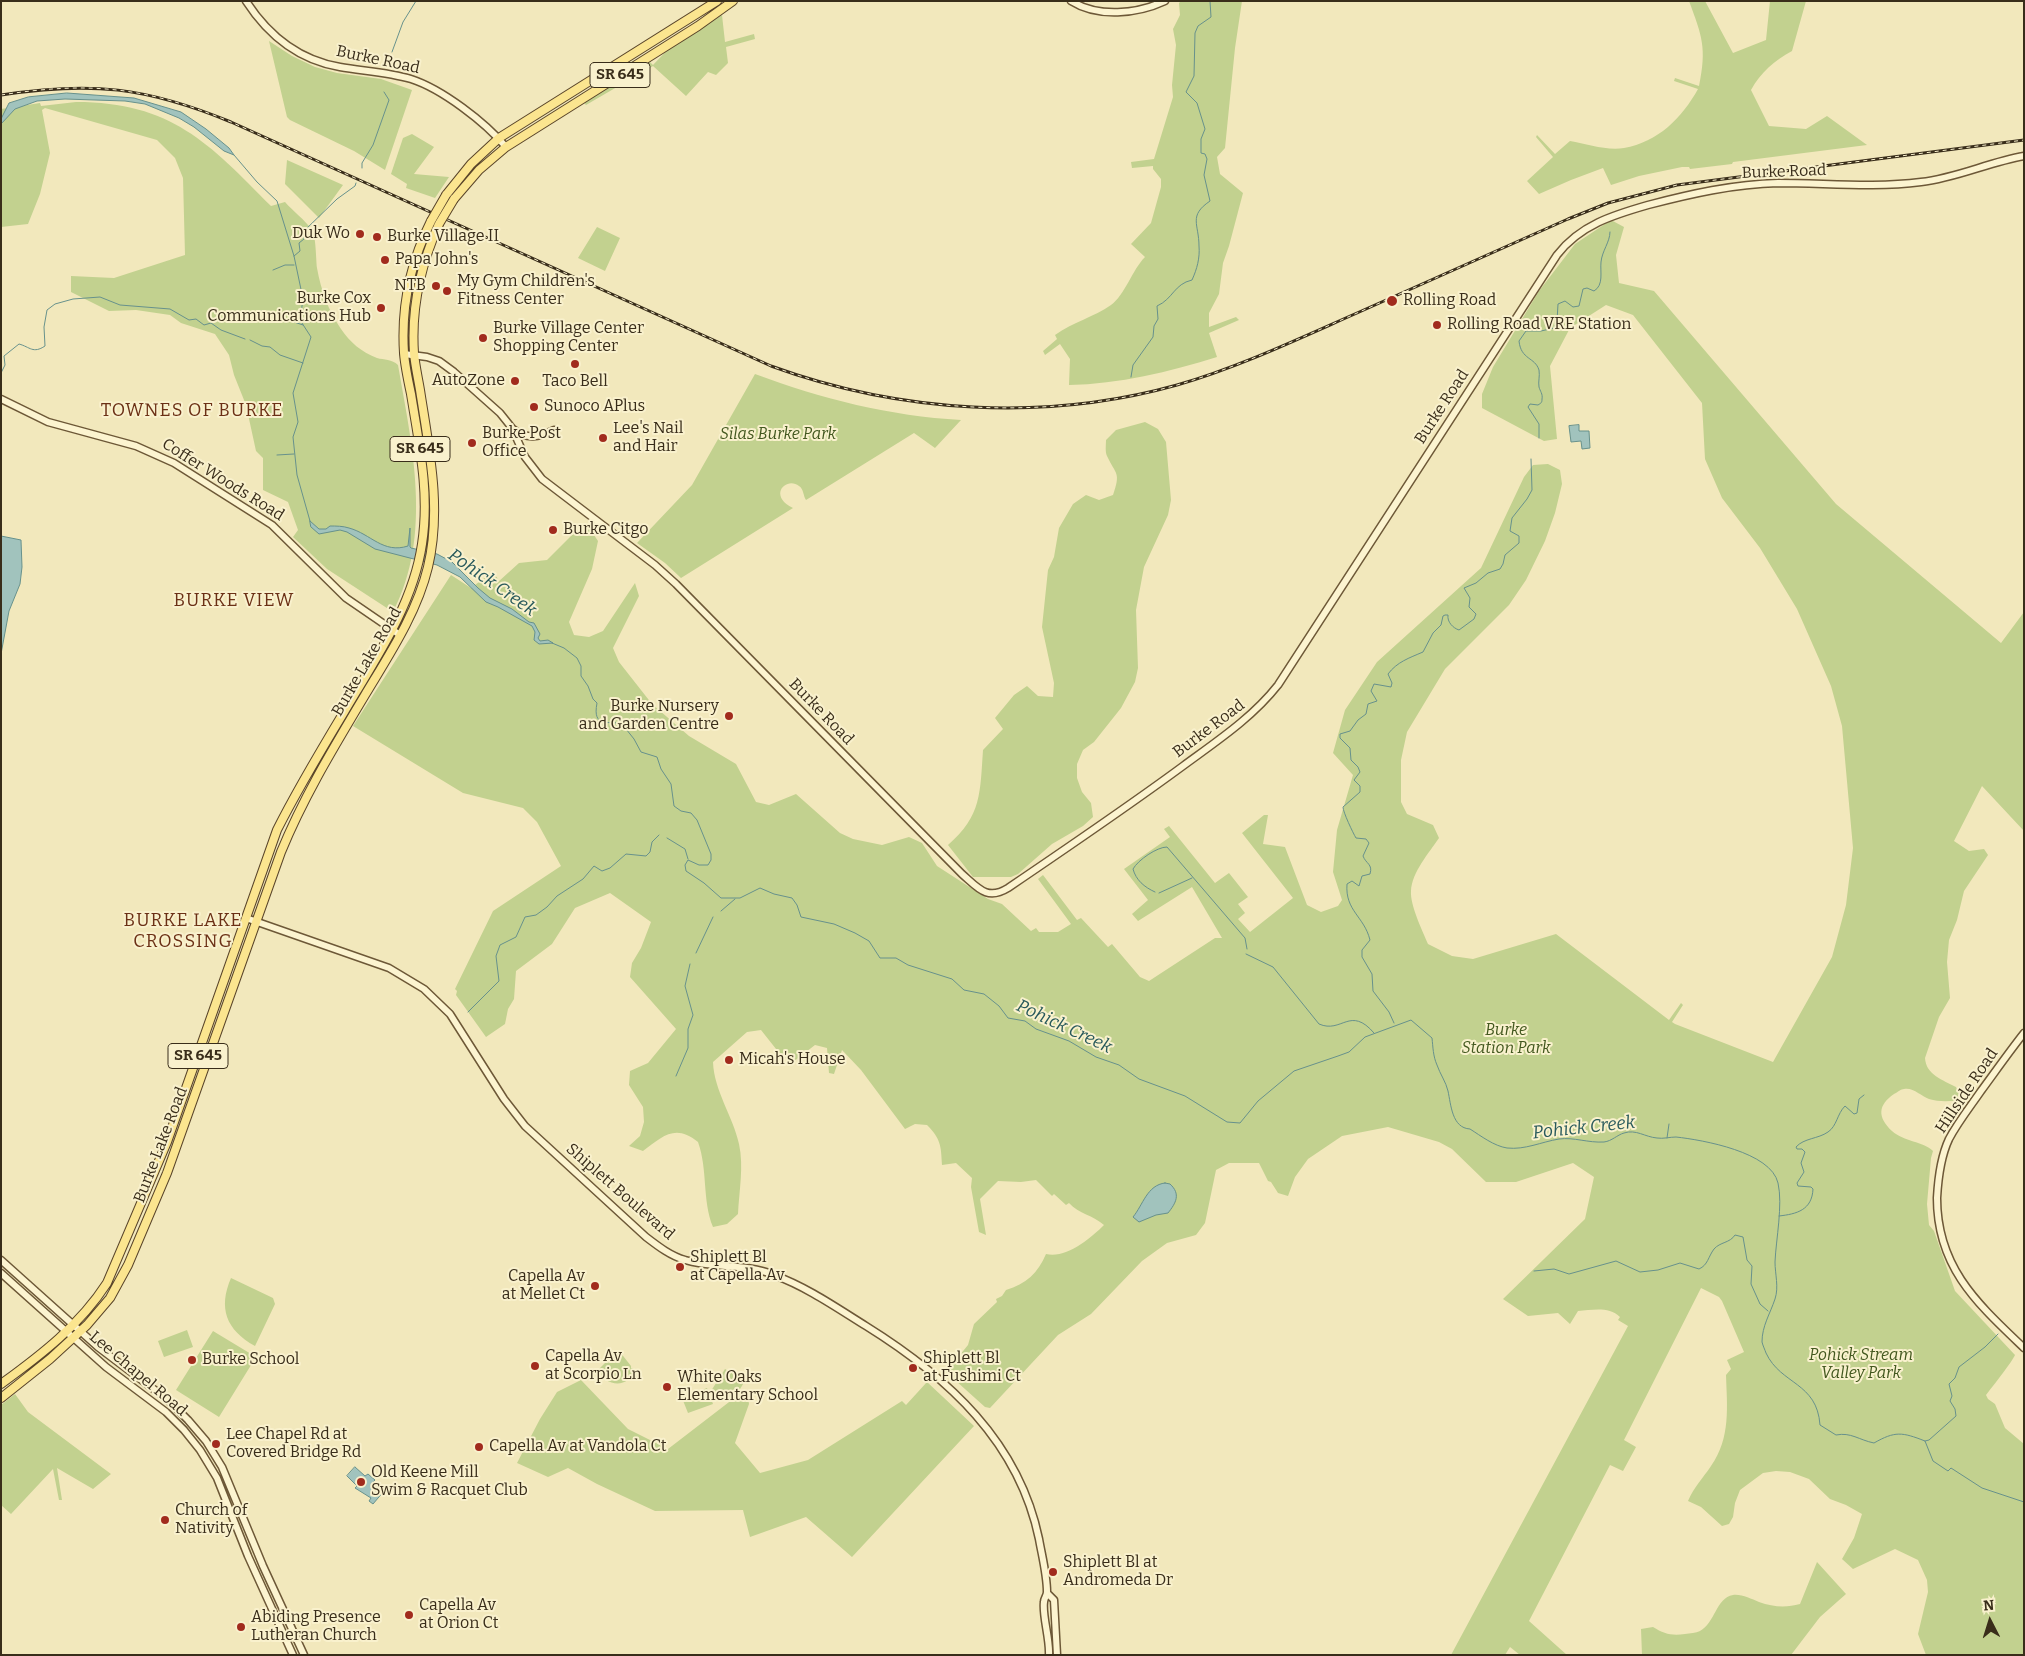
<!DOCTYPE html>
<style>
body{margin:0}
#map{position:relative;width:2025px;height:1656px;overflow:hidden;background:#f2e8bc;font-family:Bitter,serif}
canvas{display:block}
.frame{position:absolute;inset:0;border:2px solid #392d1a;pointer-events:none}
.north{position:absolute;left:1965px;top:1596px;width:50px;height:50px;-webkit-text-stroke:4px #f9f1cd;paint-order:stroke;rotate:355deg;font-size:14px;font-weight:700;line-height:20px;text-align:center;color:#392d1a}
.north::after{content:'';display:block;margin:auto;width:18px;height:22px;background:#392d1a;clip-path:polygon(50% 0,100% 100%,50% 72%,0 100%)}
</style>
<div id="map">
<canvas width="2025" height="1656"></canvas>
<div class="frame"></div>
<div class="north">N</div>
</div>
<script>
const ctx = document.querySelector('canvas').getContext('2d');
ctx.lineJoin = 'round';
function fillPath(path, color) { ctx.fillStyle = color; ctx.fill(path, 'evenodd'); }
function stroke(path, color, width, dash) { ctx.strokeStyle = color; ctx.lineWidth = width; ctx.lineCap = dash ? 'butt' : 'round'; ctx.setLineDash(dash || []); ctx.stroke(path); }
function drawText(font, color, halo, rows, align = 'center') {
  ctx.font = font + ' Bitter,serif'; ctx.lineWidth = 4; ctx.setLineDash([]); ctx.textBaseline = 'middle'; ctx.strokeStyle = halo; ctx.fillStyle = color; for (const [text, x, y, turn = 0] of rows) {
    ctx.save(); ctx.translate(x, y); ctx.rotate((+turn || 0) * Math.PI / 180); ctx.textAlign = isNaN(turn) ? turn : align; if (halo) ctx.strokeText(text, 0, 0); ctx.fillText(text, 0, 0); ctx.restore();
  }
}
fillPath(new Path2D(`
 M1181 1H1242L1235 48 1225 148 1217 157 1220 174 1243 193 1229 246 1223 263 1219 294 1209 313V327L1236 317 1239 320 1209 333 1217 357C1169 372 1119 384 1069 385L1070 359 1060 344 1045 355 1043 351 1057 339 1055 335C1073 322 1094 317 1111 305 1125 295 1132 270 1145 257L1131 244 1151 223 1161 187V179L1153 169V166L1132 168 1131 162 1154 159 1173 97 1172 85 1176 45 1173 29 1180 15 1179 3Z
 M1689 1H1705L1733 53 1766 40 1770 1H1806L1792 51C1774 61 1761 72 1751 90L1769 126 1806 129 1827 116 1867 145 1733 162 1732 164 1690 169 1689 167H1682L1639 176 1611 185 1603 168 1571 180 1539 194 1527 181 1553 157 1536 137 1537 135 1555 154 1570 141C1587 144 1607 151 1624 148 1658 142 1682 118 1698 89L1674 81 1675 78 1699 86C1707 48 1702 36 1689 1Z
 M722 15 725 42 754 34 755 39 726 47 728 63 716 75 708 72 686 96 653 66 586 105 583 102 650 62 653 65 673 44Z
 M269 41 292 56 315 67 337 73 381 79 412 90 385 170 354 151 290 120 287 117Z
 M76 102C171 102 209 143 271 206L285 202C293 211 305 220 312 230 316 236 316 259 317 268 321 290 328 310 341 329 350 342 361 352 377 358 384 360 392 359 398 365 412 446 433 535 393 612L327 569 293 537 298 530 288 502 263 490V458L256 451 246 405 234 375 229 355 215 334 181 323 170 315 136 310 109 311 71 292V276L114 278 185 255 183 178 175 158 157 140 45 108 42 110 50 153 40 194 28 224 1 227V109L40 103 41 106Z
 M412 134 434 147 414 174 449 177 435 198 406 188 407 184 391 174 403 138Z
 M287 160 343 185 319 218 285 184Z
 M1611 220 1624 227 1616 255 1619 283 1654 291 1836 504 2001 643 2024 612V831L1982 786 1954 841 1969 851 1984 849 1988 855 1964 891 1957 920 1949 940 1947 962 1950 998 1939 1017 1925 1058C1926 1075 1943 1080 1956 1087L1959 1094 1956 1101C1947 1101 1938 1102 1929 1099 1921 1096 1913 1087 1904 1089 1901 1089 1898 1092 1894 1094 1878 1105 1877 1117 1892 1131 1904 1142 1923 1141 1933 1151L1931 1158 1927 1204 1929 1225 1934 1231 1955 1291 2015 1355C2012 1362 1993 1386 1986 1395L1988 1399 1995 1404 2005 1428 2024 1444V1655H1926L1918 1634 1928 1592 1927 1580 1918 1560 1895 1549 1853 1569 1842 1559 1854 1538 1862 1514 1846 1505 1830 1499 1809 1479 1790 1472 1776 1471 1763 1473 1740 1490 1735 1503 1733 1517 1729 1524 1722 1526 1701 1507 1688 1501C1694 1487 1703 1478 1711 1466 1731 1438 1727 1406 1726 1375L1731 1369 1727 1360 1744 1352 1722 1301 1719 1297 1701 1288 1624 1440 1636 1447 1623 1471 1610 1465 1529 1621 1567 1655H1520L1510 1647 1505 1655H1451L1628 1326 1618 1320 1620 1317C1609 1306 1592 1310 1578 1311L1570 1324 1558 1313 1528 1316 1503 1299 1585 1219 1594 1177 1573 1163 1516 1182H1486L1452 1149 1439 1142 1388 1127 1342 1136 1308 1159 1295 1177 1288 1196 1278 1193 1271 1182 1268 1181 1259 1163H1229L1216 1170 1205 1223 1196 1235 1167 1243 1142 1261 1091 1314 1058 1335 990 1408 985 1407 946 1372 968 1345 974 1324 997 1302 996 1299 1002 1296 1006 1290C1026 1284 1038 1273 1046 1254 1066 1259 1091 1238 1104 1225 1093 1215 1079 1214 1069 1203L1066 1205 1054 1194 1052 1196 1036 1180 1021 1182 998 1181 980 1199 986 1235 979 1232 971 1187 972 1178 956 1163 942 1165C941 1146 941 1139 927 1125L915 1124 905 1129 861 1070 842 1050 834 1074 829 1073 827 1048 815 1045 793 1062 780 1054 761 1030 747 1032 713 1062C714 1091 733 1116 739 1144 744 1166 739 1192 738 1214L727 1224 713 1227C702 1200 708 1170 698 1142 675 1123 662 1137 643 1151L629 1146 640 1136 644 1122 643 1107 629 1085 630 1071 648 1063 676 1029 630 977 632 963 641 948 651 922 610 893 575 908 552 944 516 971 514 999 508 1009 505 1024 486 1037 456 995 457 991 455 989 493 911 561 866 537 822 523 808 463 793 353 726 451 575 471 588 487 576 497 577 498 582 519 563 547 560 577 530 590 529 598 541 592 569 569 622 574 635 589 637 603 631 635 583 639 596 613 648 619 662 652 704 689 736 736 764 756 802 769 805 796 794 840 833 853 839 882 845 909 837 922 843 937 866 988 899 1002 904 1031 931 1036 928 1039 932H1058L1071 924 1038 879 1043 875 1077 920 1081 918 1108 947 1112 944 1140 977 1149 981 1215 938H1222L1192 887 1138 921 1132 914 1148 900 1124 869 1170 837 1164 829 1169 826 1215 883 1229 873 1248 897 1238 904 1245 913 1238 919 1250 932 1293 898 1242 833 1264 815H1268L1263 844 1285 847 1307 905 1321 912 1338 906 1342 900 1333 872 1337 830 1353 775 1333 753 1345 710 1377 662 1481 568 1524 477 1533 465 1548 464 1560 470 1562 484 1555 513 1545 541 1526 580 1509 605 1445 669 1407 732 1401 760V802L1407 814 1433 825 1439 838C1429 853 1412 872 1411 891 1410 905 1422 930 1428 944L1452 956 1473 959 1556 934 1669 1020 1681 1003 1683 1005 1672 1022 1675 1024 1773 1062 1832 957 1846 905 1853 848 1842 726 1831 686 1797 609 1760 548 1722 498 1705 459 1702 403 1633 315 1606 305 1570 328 1550 366 1557 439 1544 441 1482 408V394L1493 367 1539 291 1575 244Z
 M597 227 620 238 605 271 578 258Z
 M755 374C822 399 890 416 961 420L935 448 914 433 806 500C803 496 804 489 799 486 787 476 767 495 793 508L681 578 665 563 637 543 692 485Z
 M1145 422 1158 429 1166 442 1171 500 1168 515 1144 567 1136 610 1138 668 1135 682 1121 708 1094 742 1083 750 1077 764V778L1082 792 1091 803 1093 817 1083 826 1052 844 1018 874 1011 877H973L948 845C982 816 980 792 983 750L1003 729 995 718 1014 695 1027 686 1038 696 1053 697 1054 683 1042 627 1048 570 1054 557 1059 528 1073 504 1086 495 1099 500 1113 495C1121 472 1116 475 1107 456 1105 452 1106 445 1106 440L1116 430Z
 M231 1278 273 1298 275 1304 255 1346C226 1330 218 1308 231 1278Z
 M187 1330 193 1347 164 1357 158 1341Z
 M213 1331 256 1357 219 1417 176 1390Z
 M616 1352H620L631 1366V1368L634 1369C630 1389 605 1387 598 1370Z
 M725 1369 745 1381 735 1397 747 1391 749 1404 735 1443 760 1473 808 1460 902 1401 906 1405 927 1382 974 1426 852 1557 806 1517 750 1537 743 1510 655 1511 597 1484 568 1468 548 1477 517 1463 540 1419 557 1392 581 1380 628 1429 668 1449 733 1399 727 1401 711 1391Z
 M707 1388 713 1404 688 1413 682 1398Z
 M15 1394 28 1412 111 1474 93 1489 57 1468 62 1500H59L53 1469 11 1514 1 1505V1405Z
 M1817 1562 1846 1594 1820 1617 1791 1655H1642L1641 1629 1653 1627C1664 1634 1672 1636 1685 1634 1690 1633 1696 1633 1700 1631 1715 1623 1716 1598 1733 1595 1742 1594 1751 1599 1759 1602 1773 1607 1786 1608 1800 1604Z`), '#c2d18f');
const water = new Path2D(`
 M67 93 134 98 181 112 206 129 229 148 234 155 224 151 194 127 179 118 145 104 125 101 65 99 37 101 15 109 1 124V119L9 103 28 97Z
 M1579 425V431H1589L1590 448 1582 449 1581 441 1571 442 1569 426Z
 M310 521 319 529H326L330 526C336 526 343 526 349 528 371 534 383 554 408 546L410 528V547L411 548 437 554 452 562 478 588 490 598 512 609 529 622 534 623 540 634 538 638 540 641 548 640 553 643 539 644 534 640 535 632 532 626 498 607 486 602 460 577 437 565 375 549 347 532 340 530 319 534 311 527Z
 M1 536 21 540 22 567 20 584 9 611 1 654Z
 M1165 1183 1170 1184C1181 1194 1176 1203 1168 1213L1156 1215 1139 1222 1133 1217C1143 1205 1147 1185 1165 1183Z
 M355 1467 365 1476 368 1474 375 1480 373 1482 384 1491 373 1504 369 1501 371 1498 355 1488 357 1486 347 1476Z`);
fillPath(water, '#a1c3bd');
stroke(water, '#67918c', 1);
stroke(new Path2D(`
 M392 52 403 22 416 1
 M234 155 257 182 277 201 294 256 303 299 300 320 311 337 293 393 298 422 293 437 297 475 310 521
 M362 168V163L373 145 389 100 384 92
 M294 256 300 251 299 243 304 239 305 230 337 199 355 186 356 183
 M273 270 285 265H294
 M261 311 303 325
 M250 340 262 346 270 347 280 355 303 363
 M1 373 5 365 4 356 19 344C30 347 33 354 45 346L44 327 47 310 55 304 73 299 100 297 120 305 170 309 189 320 196 319 204 325 211 323 221 330 245 339
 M1131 377 1133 365 1153 337 1154 326 1158 319 1157 306C1173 299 1174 284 1192 280 1197 269 1200 258 1199 246 1199 224 1188 216 1210 201L1204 175 1207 159 1205 154 1201 153V139L1205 129 1197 103 1186 92 1194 76 1195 33 1198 26 1211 17 1210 1
 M1539 438V424L1528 407 1530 404 1538 405C1541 403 1542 403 1542 399 1543 394 1540 391 1539 387 1538 382 1540 376 1539 370 1535 357 1521 360 1519 341L1526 331H1541L1554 328 1557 321 1558 304 1565 301 1573 307 1579 306 1583 289 1587 288 1594 291C1604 285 1600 272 1601 262 1602 251 1610 242 1610 232
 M277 455 294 454
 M552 643 564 648 577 658 581 666V676L588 686 593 699 597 703C592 729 609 720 622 724L634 739 641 752 657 757 661 769 671 784 674 806 681 811 691 813 697 820 711 854V860L708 865H699L688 860 685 865 686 871 704 883 721 898H740L760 888 774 894 792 898 797 905 801 917 834 924 855 933 869 941 880 958H896L908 965 952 979 964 990 984 994 999 1006 1008 1018 1025 1021 1036 1029 1069 1041 1096 1057 1119 1065 1139 1079 1185 1096 1227 1122 1240 1123 1258 1101 1294 1071 1338 1056 1349 1052 1365 1037 1411 1020 1432 1038C1433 1047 1433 1056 1437 1065 1440 1074 1446 1082 1448 1091 1451 1105 1452 1128 1470 1129 1481 1136 1494 1146 1507 1148 1525 1150 1541 1142 1559 1139 1574 1137 1588 1143 1604 1142 1612 1141 1617 1135 1624 1133 1636 1129 1645 1137 1657 1138 1663 1139 1670 1137 1676 1137 1703 1140 1771 1152 1778 1183 1783 1205 1776 1239 1775 1262 1775 1274 1779 1287 1775 1299 1770 1314 1762 1326 1762 1342 1763 1346 1765 1350 1766 1353 1781 1385 1817 1382 1820 1425L1836 1435C1851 1432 1859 1440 1874 1443 1895 1431 1902 1432 1925 1441L1933 1461 1948 1471 1951 1468 1982 1488 2024 1502
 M667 838 685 849 688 859
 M1155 892C1144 887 1136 880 1133 869 1138 860 1157 847 1167 847L1245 938 1247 949
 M1159 893 1192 878
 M721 911 735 899
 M696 953 713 917
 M1246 954 1273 967 1319 1024C1342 1034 1350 1005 1374 1033
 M468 1012 499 981 496 956 500 945 516 937 525 917 536 915 547 907 557 896 583 879 594 866 602 871 610 868 626 854 646 856 650 852 652 842 659 835
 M1394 1023 1389 1012 1373 991 1372 974 1362 957V950L1370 940C1364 916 1345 911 1347 884L1352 881 1359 886 1362 876 1370 874C1373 864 1366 864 1363 856L1369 843 1366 839 1356 838C1353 833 1343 812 1343 807L1360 792V786L1354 780 1360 772 1358 767 1351 760 1350 748 1340 738V734L1350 731 1358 720 1366 714 1368 704 1377 701 1371 691 1374 684 1391 687 1392 683 1388 674C1397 662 1409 658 1423 652L1433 633 1441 625 1443 616 1445 615H1448C1447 622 1453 628 1459 630L1474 619 1476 614 1469 607 1470 598 1464 588 1476 583 1488 573 1500 569 1503 564 1505 555 1519 543V536L1510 531 1512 518 1527 499 1532 490 1531 459
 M676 1076 688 1048V1029L693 1015 685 986 690 964
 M1667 1138 1669 1124
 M1779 1216C1797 1214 1812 1210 1813 1189L1811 1187 1798 1186 1797 1183 1804 1172 1801 1163 1805 1152 1802 1149H1797L1796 1147C1804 1138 1818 1139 1828 1132 1837 1126 1837 1114 1845 1106L1854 1114 1857 1113 1859 1099 1864 1095
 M1534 1271 1554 1269 1569 1274 1616 1261 1640 1272 1658 1270 1680 1263 1699 1269C1708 1265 1708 1257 1714 1249 1720 1242 1730 1243 1735 1235L1743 1237 1747 1260 1752 1266 1751 1284 1760 1304 1768 1311
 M1925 1441 1929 1440 1956 1416 1955 1409 1950 1401 1952 1396 1949 1384 1955 1378 1959 1367 1985 1347 1998 1334`), '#67918c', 1);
const secondary = new Path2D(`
 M246 1C268 35 299 60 340 67 363 71 388 72 411 79 442 89 485 122 506 147
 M1071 1C1098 18 1137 14 1165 1
 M404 354 427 357 439 361 454 372 500 413 512 428 525 457 542 479 655 565 676 584 962 874C978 888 987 901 1008 888 1067 848 1126 808 1183 766 1217 741 1252 718 1278 685L1557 255C1580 225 1613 215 1648 205 1690 194 1734 184 1778 183 1826 183 1874 188 1921 182 1957 178 1989 162 2024 156
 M1 399 48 422 136 446 174 463 272 525 346 598 400 635
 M513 429C527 440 539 437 554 430
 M246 918 389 968 424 989 450 1014 504 1099 525 1126 646 1237C659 1247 671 1256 685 1260 714 1269 745 1263 774 1275 807 1287 837 1308 866 1326 948 1377 1019 1442 1039 1539 1042 1556 1047 1575 1047 1592 1047 1596 1044 1598 1044 1602 1042 1615 1050 1639 1049 1655
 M2024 1033C2009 1052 1995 1072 1981 1091 1970 1107 1958 1122 1949 1139 1941 1156 1938 1180 1937 1198 1937 1268 1978 1304 2024 1348
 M1 1260 98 1347 168 1400 188 1420 206 1441 222 1467 263 1566 304 1655
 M1 1273 106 1367 166 1412 184 1430 200 1450 217 1478 248 1556 293 1655
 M1047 1593 1054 1600 1057 1655`);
const primary = new Path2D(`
 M446 195 471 164 499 138 717 1
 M454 199 479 170 506 147 698 26 733 1
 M1 1384C41 1355 80 1325 107 1283L167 1142 277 830C301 782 329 737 356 692 384 646 414 598 422 544 430 493 419 444 411 394 408 380 405 366 404 353 401 306 410 263 431 221
 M1 1398 50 1359 87 1325 110 1298 128 1265 167 1173 281 852C304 796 334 747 365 695 389 655 417 613 428 567 442 508 429 449 420 390 418 378 415 365 414 353 411 307 420 266 439 224`);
stroke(secondary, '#6d5837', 9);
stroke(primary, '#594429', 10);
stroke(secondary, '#fcf4d0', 6);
stroke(primary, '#fbe58f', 8);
const rail = new Path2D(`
 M1 95C91 81 146 87 231 122L771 366C900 413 1045 422 1177 385 1239 367 1298 339 1357 313 1427 282 1498 250 1568 219L1608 203 1677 185 2024 140`);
stroke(rail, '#392d1a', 3);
stroke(rail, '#f9f1cd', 1, [4]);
const primaryBridge = new Path2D(`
 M431 221 446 195
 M439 224 454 199`);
stroke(primaryBridge, '#594429', 10, []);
stroke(primaryBridge, '#fbe58f', 8);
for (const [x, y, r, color] of [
 [360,234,5,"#a12b1d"],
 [377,237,5,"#a12b1d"],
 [385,260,5,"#a12b1d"],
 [436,286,5,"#a12b1d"],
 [447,291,5,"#a12b1d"],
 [1392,301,6,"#a12b1d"],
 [381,308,5,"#a12b1d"],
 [1437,325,5,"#a12b1d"],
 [483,338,5,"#a12b1d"],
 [575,364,5,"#a12b1d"],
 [515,381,5,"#a12b1d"],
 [534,407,5,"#a12b1d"],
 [603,438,5,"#a12b1d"],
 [472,443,5,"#a12b1d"],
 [553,530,5,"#a12b1d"],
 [729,716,5,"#a12b1d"],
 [729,1060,5,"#a12b1d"],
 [680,1267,5,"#a12b1d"],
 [595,1286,5,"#a12b1d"],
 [192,1360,5,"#a12b1d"],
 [535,1366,5,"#a12b1d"],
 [913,1368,5,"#a12b1d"],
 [667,1387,5,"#a12b1d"],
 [216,1444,5,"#a12b1d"],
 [479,1447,5,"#a12b1d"],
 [361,1482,5,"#a12b1d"],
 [165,1520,5,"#a12b1d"],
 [1053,1572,5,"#a12b1d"],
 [409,1615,5,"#a12b1d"],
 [241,1627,5,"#a12b1d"]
]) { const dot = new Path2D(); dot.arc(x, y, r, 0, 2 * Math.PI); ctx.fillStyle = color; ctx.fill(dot); stroke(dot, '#f9f1cd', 2); }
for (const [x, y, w] of [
 [620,75,60],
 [420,449,60],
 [198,1056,60]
]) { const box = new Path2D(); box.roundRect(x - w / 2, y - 12.5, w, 25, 4); ctx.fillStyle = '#f9f1cd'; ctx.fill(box); stroke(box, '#392d1a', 1); }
drawText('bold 15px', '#392d1a', null, [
 ["SR 645",620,75],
 ["SR 645",420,449],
 ["SR 645",198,1056]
]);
drawText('16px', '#392d1a', '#f9f1cd', [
 ["Burke Road",378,60,12],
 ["Burke Road",1784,172,-2],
 ["Burke Road",1442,407,-57],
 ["Coffer Woods Road",223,480,32],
 ["Burke Lake Road",367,662,-60],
 ["Burke Road",821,712,46],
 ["Burke Road",1209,729,-37],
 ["Hillside Road",1967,1091,-56],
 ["Burke Lake Road",161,1145,-69],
 ["Shiplett Boulevard",620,1192,41],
 ["Lee Chapel Road",138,1374,40]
]);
drawText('16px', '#392d1a', '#f9f1cd', [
 ["Duk Wo",350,234,"right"],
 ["Burke Village II",387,237],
 ["Papa John's",395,260],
 ["My Gym Children's",457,282],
 ["Fitness Center",457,300],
 ["NTB",426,286,"right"],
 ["Burke Cox",371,299,"right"],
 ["Communications Hub",371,317,"right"],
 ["Rolling Road",1403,301],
 ["Rolling Road VRE Station",1447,325],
 ["Burke Village Center",493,329],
 ["Shopping Center",493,347],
 ["AutoZone",505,381,"right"],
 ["Taco Bell",575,382,"center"],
 ["Sunoco APlus",544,407],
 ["Lee's Nail",613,429],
 ["and Hair",613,447],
 ["Burke Post",482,434],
 ["Office",482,452],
 ["Burke Citgo",563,530],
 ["Burke Nursery",719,707,"right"],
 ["and Garden Centre",719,725,"right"],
 ["Micah's House",739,1060],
 ["Shiplett Bl",690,1258],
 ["at Capella Av",690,1276],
 ["Capella Av",585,1277,"right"],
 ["at Mellet Ct",585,1295,"right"],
 ["Capella Av",545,1357],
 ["at Scorpio Ln",545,1375],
 ["Shiplett Bl",923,1359],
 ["at Fushimi Ct",923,1377],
 ["Burke School",202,1360],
 ["White Oaks",677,1378],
 ["Elementary School",677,1396],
 ["Lee Chapel Rd at",226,1435],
 ["Covered Bridge Rd",226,1453],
 ["Capella Av at Vandola Ct",489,1447],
 ["Old Keene Mill",371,1473],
 ["Swim & Racquet Club",371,1491],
 ["Church of",175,1511],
 ["Nativity",175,1529],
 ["Shiplett Bl at",1063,1563],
 ["Andromeda Dr",1063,1581],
 ["Capella Av",419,1606],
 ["at Orion Ct",419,1624],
 ["Abiding Presence",251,1618],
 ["Lutheran Church",251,1636]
], 'left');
drawText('italic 16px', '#43581f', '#f9f1cd', [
 ["Silas Burke Park",778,435],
 ["Burke",1506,1031],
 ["Station Park",1506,1049],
 ["Pohick Stream",1861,1356],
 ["Valley Park",1861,1374]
]);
ctx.letterSpacing = '1px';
drawText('18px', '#6b3015', '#f9f1cd', [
 ["TOWNES OF BURKE",192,411],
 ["BURKE VIEW",234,601],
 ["BURKE LAKE",183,921],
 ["CROSSING",183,942]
]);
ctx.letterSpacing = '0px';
drawText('italic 18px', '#28595b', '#f9f1cd', [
 ["Pohick Creek",492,583,35],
 ["Pohick Creek",1064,1027,25],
 ["Pohick Creek",1584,1128,-6]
]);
</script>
